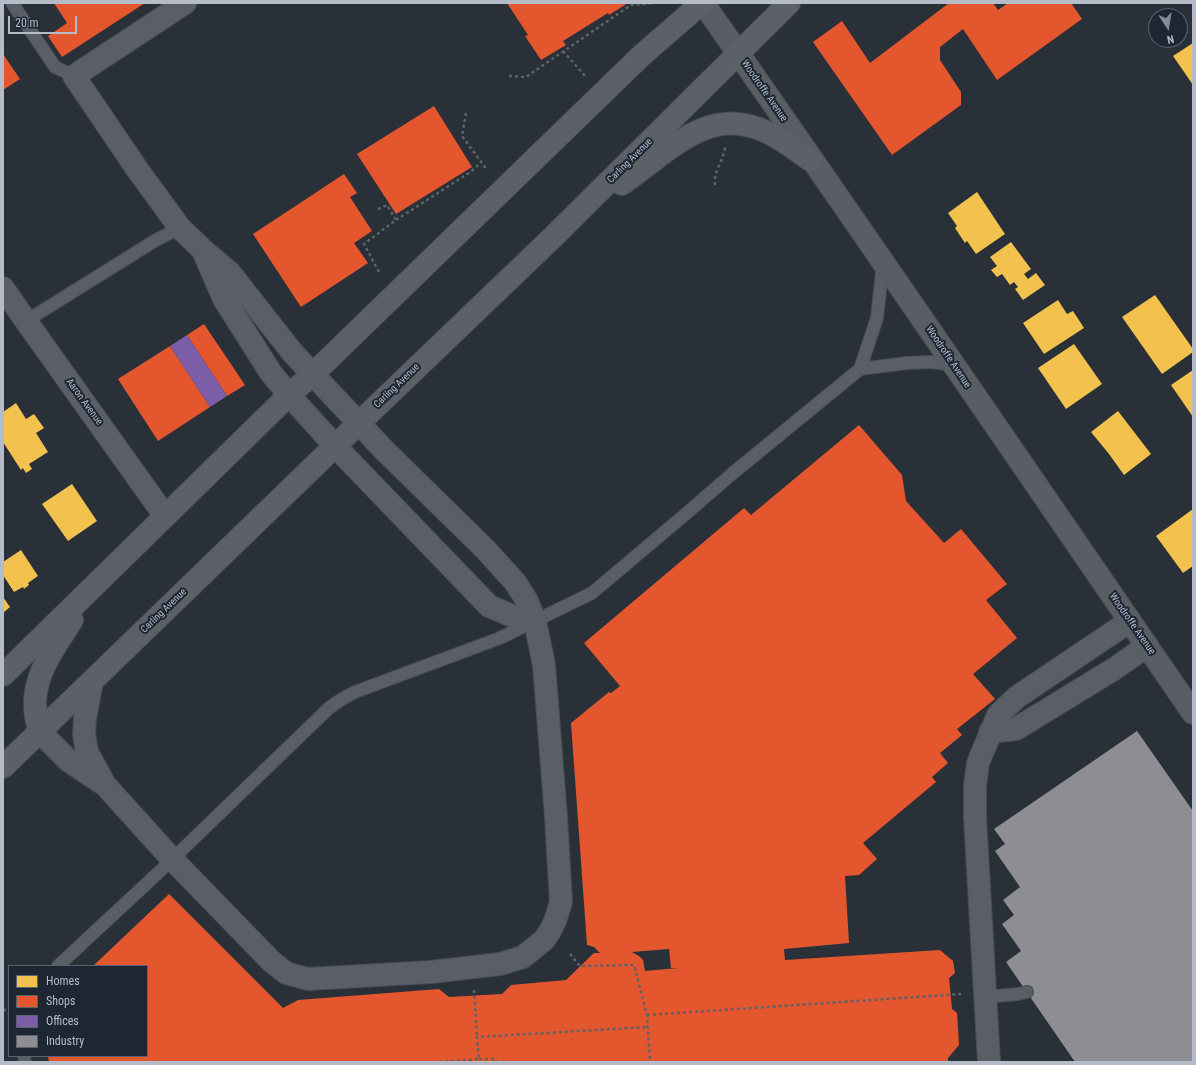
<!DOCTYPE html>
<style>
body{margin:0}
#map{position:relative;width:1196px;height:1065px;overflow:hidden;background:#2a3038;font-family:"Roboto Condensed",sans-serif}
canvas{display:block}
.frame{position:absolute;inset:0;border:4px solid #b4bcc9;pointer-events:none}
.legend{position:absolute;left:8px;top:965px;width:140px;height:92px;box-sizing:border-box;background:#1d2633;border:1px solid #59626f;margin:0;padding:5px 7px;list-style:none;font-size:12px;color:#b4bcc9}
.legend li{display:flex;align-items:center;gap:8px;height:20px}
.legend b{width:20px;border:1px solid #59626f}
.north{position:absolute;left:1148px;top:8px;width:40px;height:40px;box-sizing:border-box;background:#1d2633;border:1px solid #59626f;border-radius:50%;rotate:168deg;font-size:11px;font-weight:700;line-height:16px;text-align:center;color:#b4bcc9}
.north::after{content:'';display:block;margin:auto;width:14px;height:18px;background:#848b96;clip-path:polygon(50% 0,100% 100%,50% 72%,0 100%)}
.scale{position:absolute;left:8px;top:16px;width:69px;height:18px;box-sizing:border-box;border:2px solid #b4bcc9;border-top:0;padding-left:5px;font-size:12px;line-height:14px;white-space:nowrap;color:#b4bcc9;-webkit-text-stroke:3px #1d2633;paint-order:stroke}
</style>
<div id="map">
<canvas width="1196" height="1065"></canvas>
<div class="frame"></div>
<ul class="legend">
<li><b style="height:11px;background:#f2c14e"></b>Homes</li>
<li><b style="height:11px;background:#e4572e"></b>Shops</li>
<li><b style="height:11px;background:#7b5ea7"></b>Offices</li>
<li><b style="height:11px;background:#8d8d92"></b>Industry</li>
</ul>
<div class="north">N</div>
<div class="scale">20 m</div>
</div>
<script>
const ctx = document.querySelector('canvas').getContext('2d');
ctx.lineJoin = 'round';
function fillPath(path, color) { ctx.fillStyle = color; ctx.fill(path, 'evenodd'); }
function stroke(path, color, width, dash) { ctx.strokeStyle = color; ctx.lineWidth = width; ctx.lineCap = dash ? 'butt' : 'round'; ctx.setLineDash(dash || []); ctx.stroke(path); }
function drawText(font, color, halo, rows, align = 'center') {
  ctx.font = font + ' "Roboto Condensed",sans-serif'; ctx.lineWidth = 4; ctx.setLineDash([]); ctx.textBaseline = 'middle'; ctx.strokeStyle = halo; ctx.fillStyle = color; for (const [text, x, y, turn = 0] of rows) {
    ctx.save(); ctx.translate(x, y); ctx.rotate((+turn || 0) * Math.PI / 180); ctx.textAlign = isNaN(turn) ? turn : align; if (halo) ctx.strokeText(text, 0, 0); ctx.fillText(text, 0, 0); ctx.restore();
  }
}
fillPath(new Path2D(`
 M1193 43V85L1173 56Z
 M977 192 1005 234 976 254 967 241 965 243 955 228 957 226 948 213Z
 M1011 242 1031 269 1024 274 1028 279 1036 273 1045 285 1023 300 1015 289 1018 287 1014 282 1010 285 1002 274 997 277 991 270 997 266 990 257Z
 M1155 295 1193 349V352L1162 374 1122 317Z
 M1058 300 1067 314 1073 311 1084 328 1044 354 1023 323Z
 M1074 344 1102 384 1066 409 1038 368Z
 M1193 370V417L1171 385Z
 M16 403 26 419 34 414 44 428 36 433 48 452 29 464 32 469 26 473 23 468 21 470 3 442V412Z
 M1118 411 1151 454 1124 475 1109 454 1091 432Z
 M72 484 97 521 68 541 42 504Z
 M1193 509V566L1183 573 1156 536Z
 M21 550 38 576 28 583 29 585 24 589 23 587 14 592 3 575V562Z
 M3 597 10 607 3 613Z`), '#f2c14e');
fillPath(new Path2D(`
 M54 3H145L62 57 48 36 67 23Z
 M507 3H628L609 15 608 13 563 41 566 45 541 60 525 36 528 35Z
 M949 3H993L998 10 1008 3H1071L1082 19 997 80 963 29 940 47V60L961 92V105L892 155 813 42 842 21 870 63Z
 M3 54 20 79 3 90Z
 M434 106 472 167 396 214 357 154Z
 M344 174 357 193 350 197 372 231 354 243 368 263 301 307 253 234Z
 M204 324 245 385 227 396 187 335Z
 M170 346 210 407 158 441 118 379Z
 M859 425 902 475 906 501 944 543 961 529 1007 584 986 600 1017 638 973 674 995 699 957 729 962 735 940 753 948 763 932 777 936 782 863 843 877 859 859 875 845 876 849 943 784 949 785 960 940 950 953 961 955 973 949 978 952 1009 957 1013 959 1045 948 1058V1062H49L48 1056H147V966H93L169 894 283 1008 298 1000 439 989 449 997 502 994 511 985 566 980 594 953H600L594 947 587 945 571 723 609 692 611 693 620 686 584 643 744 508 751 515ZM669 949 671 968H678L645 971 643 960 639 956 632 952Z`), '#e4572e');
fillPath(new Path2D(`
 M187 335 227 396 210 407 170 346Z`), '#7b5ea7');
fillPath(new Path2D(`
 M1137 731 1193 811V1062H1075L1006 962 1021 951 1002 924 1014 915 1003 900 1020 887 995 851 1005 844 994 829Z`), '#8d8d92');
const lane = new Path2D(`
 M12 3 55 67 74 76
 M26 321 156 240 180 228
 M860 369 877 318 883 263
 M58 966 159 872 329 708 342 699 355 692 500 638 592 593 688 512 733 473 860 369 907 363 931 362 954 365
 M986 997 1018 994 1027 992
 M24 1056 25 1062`);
const street = new Path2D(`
 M204 253 224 299 271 373 289 395 335 446 489 606 510 615 535 621
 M3 288 26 321 165 516
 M92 682 85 718 84 734 87 752 105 785 172 859 271 961 286 973 308 979 431 972 500 964 523 957 544 940 550 931 555 921 561 902 556 817 544 665 535 621 527 601 515 582 485 549 384 450 292 352 230 273 203 250 180 228 137 169 74 76 185 3
 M40 732 69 761 102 783
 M990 732 1016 729 1114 669 1147 646
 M989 1062 975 817V786L978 763 998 715 1017 697 1130 621`);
const secondary = new Path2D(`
 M703 3C868 238 1030 476 1193 713`);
const primary = new Path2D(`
 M622 184C636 174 650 163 663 153 698 127 727 113 769 133 784 140 798 152 812 161
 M3 675 289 395 313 374 642 55 702 3
 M40 732C24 687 49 656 72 620
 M3 767 335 446 553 237 789 3`);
stroke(lane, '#484c53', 14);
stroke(street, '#484c53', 24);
stroke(secondary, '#484c53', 24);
stroke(primary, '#484c55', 24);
stroke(new Path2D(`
 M563 51 585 76
 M509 76 526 77 631 5 654 3
 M466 113 462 136 487 170
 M715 185C713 171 724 161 725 147
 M378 209 387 205 396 220 364 244 379 272
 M396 220 469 173 481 163
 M570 954 580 966 634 965 647 1015 650 1062
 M474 990 477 1037
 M3 1010H9
 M647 1015 961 994
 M479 1059H496V1062
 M439 1062 479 1059 477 1037 648 1027`), '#5d636a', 2.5, [3, 3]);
stroke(lane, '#5a5e66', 12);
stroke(street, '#5a5e66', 22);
stroke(secondary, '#595d64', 22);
stroke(primary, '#5c6168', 22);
drawText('10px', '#b4bcc9', '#1d2633', [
 ["Woodroffe Avenue",764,91,55],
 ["Carling Avenue",630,161,-45],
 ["Woodroffe Avenue",948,357,56],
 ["Carling Avenue",397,386,-44],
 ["Aaron Avenue",84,402,54],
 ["Carling Avenue",164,611,-44],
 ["Woodroffe Avenue",1132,624,55]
]);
</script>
